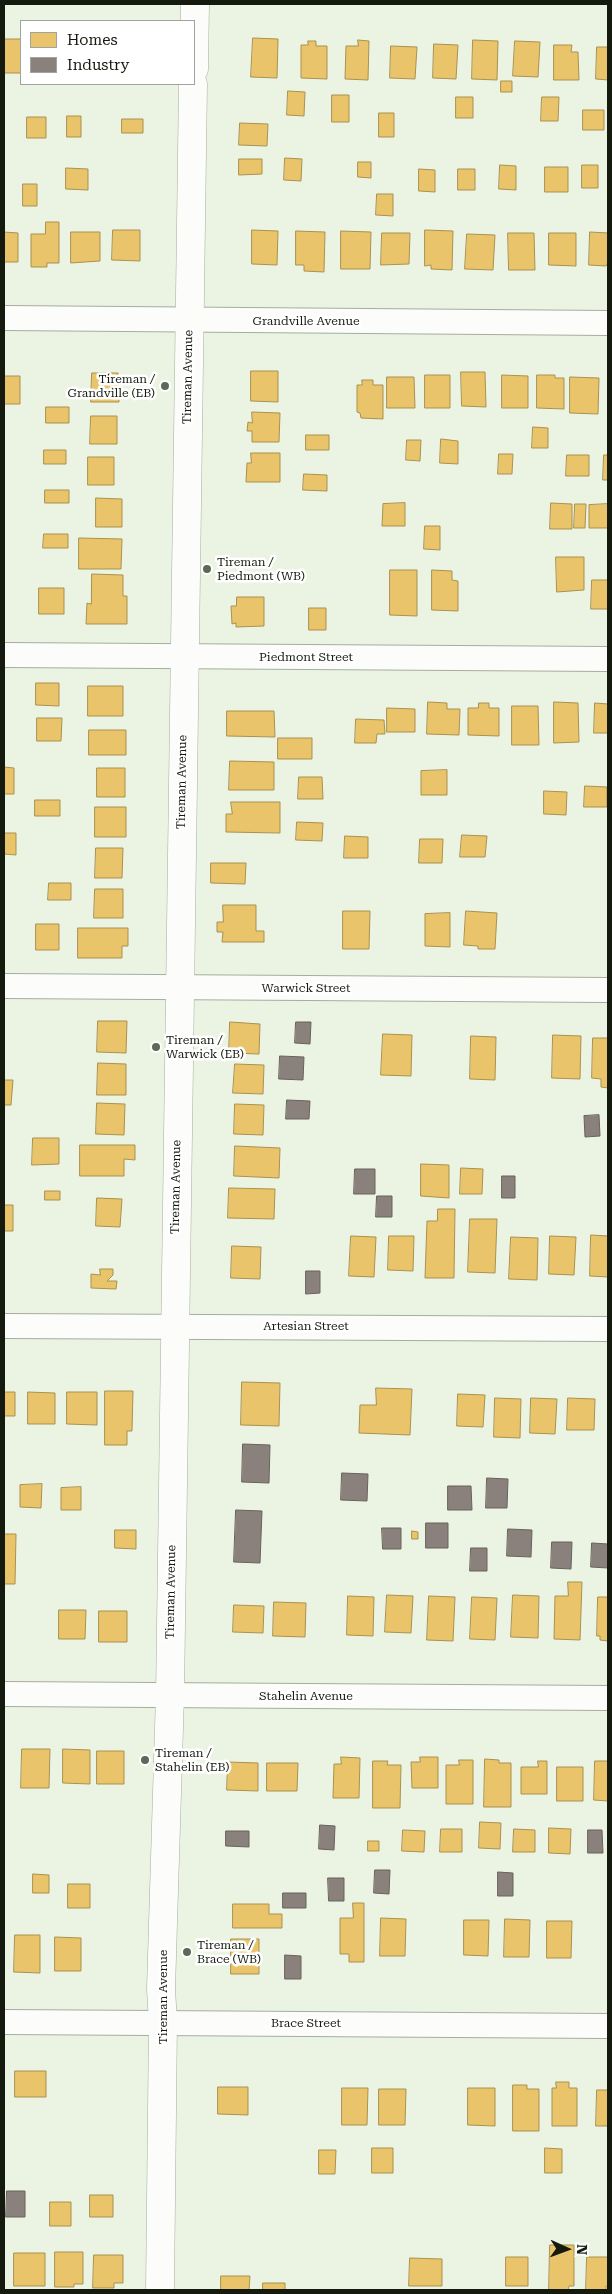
<!DOCTYPE html>
<style>
body{margin:0}
#map{position:relative;width:612px;height:2294px;overflow:hidden;background:#ebf4e2;font-family:"Roboto Serif",serif}
canvas{display:block}
.frame{position:absolute;inset:0;border:5px solid #151a0f;pointer-events:none}
.legend{position:absolute;left:20px;top:20px;width:175px;height:65px;box-sizing:border-box;background:#fff;border:1px solid #a1a39f;margin:0;padding:6px 9px;list-style:none;font-size:15px;color:#151a0f}
.legend li{display:flex;align-items:center;gap:10px;height:25px}
.legend b{width:25px;border:1px solid #a1a39f}
.north{position:absolute;left:542px;top:2224px;width:50px;height:50px;-webkit-text-stroke:4px #fff;paint-order:stroke;rotate:92deg;font-size:14px;font-weight:700;line-height:20px;text-align:center;color:#151a0f}
.north::after{content:'';display:block;margin:auto;width:18px;height:22px;background:#151a0f;clip-path:polygon(50% 0,100% 100%,50% 72%,0 100%)}
</style>
<div id="map">
<canvas width="612" height="2294"></canvas>
<div class="frame"></div>
<ul class="legend">
<li><b style="height:14px;background:#e9c46a"></b>Homes</li>
<li><b style="height:14px;background:#8a817c"></b>Industry</li>
</ul>
<div class="north">N</div>
</div>
<script>
const ctx = document.querySelector('canvas').getContext('2d');
ctx.lineJoin = 'round';
function fillPath(path, color) { ctx.fillStyle = color; ctx.fill(path, 'evenodd'); }
function stroke(path, color, width, dash) { ctx.strokeStyle = color; ctx.lineWidth = width; ctx.lineCap = dash ? 'butt' : 'round'; ctx.setLineDash(dash || []); ctx.stroke(path); }
function drawText(font, color, halo, rows, align = 'center') {
  ctx.font = font + ' "Roboto Serif",serif'; ctx.lineWidth = 5; ctx.setLineDash([]); ctx.textBaseline = 'middle'; ctx.strokeStyle = halo; ctx.fillStyle = color; for (const [text, x, y, turn = 0] of rows) {
    ctx.save(); ctx.translate(x, y); ctx.rotate((+turn || 0) * Math.PI / 180); ctx.textAlign = isNaN(turn) ? turn : align; if (halo) ctx.strokeText(text, 0, 0); ctx.fillText(text, 0, 0); ctx.restore();
  }
}
const homes = new Path2D(`
 M253 38 278 39 277 78 251 77Z
 M4 39H21V73H4Z
 M358 40 369 41 368 80 345 79 346 46H358Z
 M473 40 498 41 497 80 472 79Z
 M308 41H316V46H327V79L301 78V45H308Z
 M515 41 540 42 538 77 513 76Z
 M434 44 458 45 456 79 433 78Z
 M554 45H572L571 52H578L579 80H554Z
 M391 46 417 47 415 79 390 78Z
 M597 47H608V80L596 79Z
 M501 81H512V92H501Z
 M288 91 305 92 304 116 287 115Z
 M332 95H349V122H332Z
 M456 97H473V118H456Z
 M542 97H559L558 121H541Z
 M583 110H604V130H583Z
 M379 113H394V137H379Z
 M67 116H81V137H67Z
 M27 117H46V138H27Z
 M122 119H143V133H122Z
 M240 123 268 124 267 146 239 145Z
 M285 158 302 159 301 181 284 180Z
 M239 159H262V174L239 175Z
 M358 162H371V178L358 177Z
 M500 165 516 166V190L499 189Z
 M582 165H598V188H582Z
 M545 167H568V192H545Z
 M66 168 88 169V190L66 189Z
 M419 169 435 170V192L419 191Z
 M458 169H475V190H458Z
 M23 184H37V206H23Z
 M377 194H393V216L376 215Z
 M46 222H59V263H47V267H31V234H45Z
 M113 230H140V261L112 260Z
 M252 230 278 231 277 265 252 264Z
 M425 230 453 231 452 270 431 269V265L425 266Z
 M296 231 325 232 324 272 304 271V265H296Z
 M341 231 371 232 370 269H341Z
 M4 232 18 233V262H4Z
 M71 232H100V261L71 263Z
 M590 232 608 233V262L606 266 589 265Z
 M382 233H410L409 264 381 265Z
 M508 233H534L535 270H509Z
 M549 233H576V266L549 265Z
 M467 234 495 235 493 270 465 269Z
 M251 371H278V402L251 401Z
 M461 372H485L486 407 462 406Z
 M92 373H118L119 402H91Z
 M425 375H450V408H425Z
 M502 375 528 376V408H502Z
 M537 375H555V378H564V409L537 408Z
 M4 376H20V404H4Z
 M387 377H414L415 408H387Z
 M570 377 599 378 598 414 570 413Z
 M362 380H373V385H383V419L361 418 360 413 357 412V385H362Z
 M46 407H69V423H46Z
 M252 412 280 413 279 442H252V431H247L248 422 252 423Z
 M91 416H117V444H90Z
 M533 427 548 428V448H532Z
 M306 435H329V450H306Z
 M441 439 458 441V464L440 463Z
 M407 440H421L420 461 406 460Z
 M44 450H66V464H44Z
 M251 453H280V482H246L247 463H251Z
 M499 454H513L512 474H498Z
 M567 455H589V476H566Z
 M604 455H608V480H603Z
 M88 457H114V485H88Z
 M304 474 327 475V491L303 490Z
 M45 490H69V503H45Z
 M96 498 122 499V527H96Z
 M405 503V526H382L383 504Z
 M551 503 572 504V529H550Z
 M575 504H586L585 528H574Z
 M608 504V528H589V505Z
 M425 526H440V550L424 549Z
 M44 534H68V548H43Z
 M79 538 122 539 121 569H79Z
 M556 557H584V590L557 592Z
 M390 570H417V616L390 615Z
 M432 570 452 571V580L458 581V611L432 610Z
 M92 574 123 575V596H127V624H86L87 603 91 604Z
 M592 580H608V609H591Z
 M39 588H64V614H39Z
 M237 597H264V626L236 627V623L232 624 231 606H236Z
 M309 608H326V630H309Z
 M36 683H59V706L36 705Z
 M88 686H123V716H88Z
 M428 702 447 703V709H460L459 735 427 734Z
 M554 702 578 703 579 742 554 743Z
 M479 703H489V708H499V736L468 735V708H478Z
 M595 703 608 704V733H594Z
 M512 706H538L539 745H512Z
 M387 708 415 709V732H387Z
 M227 711H274L275 737 227 736Z
 M37 718H62L61 741H37Z
 M356 719 384 720 385 734H377L376 743H355Z
 M89 730H126V755H89Z
 M278 738H312V759H278Z
 M230 761 274 762V790H229Z
 M4 767 14 768V794H4Z
 M97 768H125V797H97Z
 M447 770V795H421V771Z
 M299 777H322L323 799H298Z
 M585 786 607 787V807H584Z
 M544 791 567 792 566 815 544 814Z
 M35 800H60V816H35Z
 M231 802H280V833L226 832V814H232Z
 M95 807H126V837H95Z
 M297 822 323 823 322 841 296 840Z
 M4 833H16V855L4 854Z
 M462 835 487 836 485 857H460Z
 M345 836 368 837V858H344Z
 M420 839H443L442 863H419Z
 M96 848H123L122 878H95Z
 M211 863H246L245 884 211 883Z
 M49 883H71V900H48Z
 M95 889H123V918H94Z
 M223 905H256V931H264V942H222L223 932H217V922H223Z
 M343 911H370L369 949H343Z
 M466 911 497 913 495 949H478V946L464 945Z
 M450 913V947L425 946V914Z
 M36 924H59V950H36Z
 M78 928H128V946H122V958H78Z
 M98 1021H127L126 1053 97 1052Z
 M230 1022 260 1024 259 1054 229 1053Z
 M383 1034 412 1035 411 1076 381 1075Z
 M553 1035 581 1036 580 1079 552 1078Z
 M471 1036 496 1037 495 1080 470 1079Z
 M593 1038H608V1088L601 1087V1079L592 1078Z
 M98 1063 126 1064V1095H97Z
 M235 1064 264 1065 263 1094 233 1093Z
 M4 1080H13L11 1105H4Z
 M97 1103 125 1104 124 1135 96 1134Z
 M235 1104 264 1105 263 1135 234 1134Z
 M33 1138H59V1164L32 1165Z
 M80 1145H135V1160L124 1159V1176H80Z
 M235 1146 280 1148 279 1178 234 1176Z
 M421 1164 449 1165V1198L421 1196Z
 M461 1168 483 1169 482 1194H460Z
 M229 1188 275 1189 274 1219 228 1218Z
 M45 1191H60V1200H45Z
 M97 1198 122 1199 120 1227 96 1226Z
 M4 1205H13V1231H4Z
 M438 1209H455L454 1278H425L427 1221H437Z
 M470 1219H497L495 1273 468 1272Z
 M591 1235 608 1236V1277L590 1276Z
 M351 1236 376 1237 374 1277 349 1276Z
 M389 1236H414L413 1271 388 1270Z
 M550 1236 576 1237 574 1275 549 1274Z
 M511 1237 538 1238 537 1280 509 1279Z
 M232 1246 261 1247 260 1279 231 1278Z
 M100 1269H113V1275L107 1281H117L116 1289 91 1288V1274L100 1275Z
 M242 1382 280 1383 279 1426 241 1425Z
 M376 1388 412 1389 410 1435 359 1433 360 1405H376Z
 M105 1391H133L132 1431H127V1445H105Z
 M4 1392H15V1416H4Z
 M28 1392 55 1393V1424H28Z
 M67 1392H97V1425L67 1424Z
 M458 1394 485 1395 483 1427 457 1426Z
 M495 1398 521 1399 520 1438 494 1437Z
 M531 1398 557 1399 555 1434 530 1433Z
 M568 1398 595 1399 594 1430H567Z
 M42 1484 41 1508 20 1507V1485Z
 M81 1487V1510H61V1488Z
 M115 1530H136V1549L115 1548Z
 M412 1531 418 1532V1539H412Z
 M4 1534H16L15 1584H4Z
 M568 1582H582L580 1640 554 1639 555 1596H568Z
 M387 1595 413 1596 411 1633 385 1632Z
 M513 1595 539 1596 538 1638 511 1637Z
 M348 1596 374 1597 373 1636 347 1635Z
 M429 1596 455 1597 453 1641 427 1640Z
 M472 1597 497 1598 495 1640 470 1639Z
 M598 1597H608V1641L600 1640V1636H597Z
 M274 1602 306 1603 305 1637 273 1636Z
 M234 1605 264 1606 263 1633 233 1632Z
 M59 1610H86L85 1639H59Z
 M99 1611H127V1642H99Z
 M22 1749H50L49 1788H21Z
 M63 1749 90 1750V1784L63 1783Z
 M97 1751H124V1784H97Z
 M341 1757 360 1758 359 1798H333L334 1764H341Z
 M420 1757H438V1788H412L411 1762H420Z
 M485 1759 499 1760V1763H511V1807H484Z
 M459 1760H473V1804H446V1765H459Z
 M373 1761H388L387 1765H401L400 1808H373Z
 M538 1761H547V1794H521V1767H538Z
 M595 1761H608V1801L594 1800Z
 M228 1762 258 1763V1791L227 1790Z
 M267 1763H298L297 1791H267Z
 M557 1767H583V1801H557Z
 M480 1822 501 1823 500 1849 479 1848Z
 M549 1828 571 1829 570 1854 549 1853Z
 M441 1829H462V1852H440Z
 M514 1829 535 1830V1852H513Z
 M403 1830 425 1831 424 1852 402 1851Z
 M368 1841H379V1851H368Z
 M33 1874 49 1875V1893H33Z
 M68 1884H90V1908H68Z
 M353 1903H364V1962H349V1954H340V1918H353Z
 M233 1904H269V1914H282V1928H233Z
 M381 1918 406 1919 405 1956H380Z
 M505 1919 530 1920 529 1957H504Z
 M464 1920H489L488 1956 464 1955Z
 M547 1921H572L571 1958H547Z
 M15 1935H40V1973L14 1972Z
 M55 1937 81 1938V1971H55Z
 M231 1939H259V1974H231Z
 M15 2071H46V2097H15Z
 M556 2082H569V2088H577V2126H552V2088H556Z
 M513 2085H527V2089H539V2131H513Z
 M218 2087H248V2115L218 2114Z
 M342 2088H368L367 2125H342Z
 M468 2088H495V2126L468 2125Z
 M379 2089H406L405 2125H379Z
 M597 2090H608V2126H596Z
 M372 2148H393V2173H372Z
 M545 2148 562 2149V2173H545Z
 M319 2150H336L335 2174H319Z
 M90 2195H113V2217H90Z
 M50 2202H71V2226H50Z
 M550 2245H574V2286H569L568 2290H549Z
 M55 2252H83V2284H74V2287H55Z
 M14 2253H45V2286H14Z
 M94 2255H123V2283H114V2288H93Z
 M506 2257H528V2286H506Z
 M587 2257H608V2286H606V2290H586Z
 M410 2258 442 2259V2286H409Z
 M221 2276H250L249 2290H221Z
 M263 2283H285V2290H263Z`);
fillPath(homes, '#e9c46a');
stroke(homes, '#a9914f', 1);
const industry = new Path2D(`
 M296 1022H311L310 1044 295 1043Z
 M280 1056 304 1057 303 1080 279 1079Z
 M287 1100 310 1101 309 1119H286Z
 M599 1115 600 1136 585 1137 584 1116Z
 M355 1169H375V1194H354Z
 M502 1176H515V1198H502Z
 M377 1196H392V1217H376Z
 M306 1271H320V1293L306 1294Z
 M243 1444 270 1445 269 1483 242 1482Z
 M342 1473 368 1474 367 1501 341 1500Z
 M487 1478 508 1479 507 1508H486Z
 M448 1486H471L472 1510H448Z
 M236 1510 262 1511 260 1563 234 1562Z
 M426 1523H448V1548H426Z
 M382 1528H401V1549H383Z
 M508 1529 532 1530 531 1557 507 1556Z
 M552 1542H572L571 1569 551 1568Z
 M592 1543 608 1544V1568L591 1567Z
 M471 1548H487V1571H470Z
 M320 1825 335 1826 334 1850 319 1849Z
 M588 1830H602L603 1853H588Z
 M226 1831H249V1847L226 1846Z
 M375 1870H390L389 1894 374 1893Z
 M498 1872 513 1873V1896H498Z
 M328 1878H344V1901H329Z
 M283 1893H306V1908H283Z
 M285 1955 301 1956V1979H285Z
 M7 2191H25V2217H6Z`);
fillPath(industry, '#8a817c');
stroke(industry, '#67625b', 1);
const street = new Path2D(`
 M4 318 608 323
 M4 655 608 659
 M4 986 608 990
 M4 1326 608 1329
 M4 1694 608 1698
 M4 2022 608 2026`);
const secondary = new Path2D(`
 M194 69 195 4
 M160 2290 163 2022 161 1989 170 1695 193 84`);
stroke(street, '#a6ac9f', 26);
stroke(secondary, '#a6ac9f', 29);
stroke(street, '#fcfdfb', 24);
stroke(secondary, '#fcfdfb', 28);
for (const [x, y, r, color] of [
 [165,386,5,"#606659"],
 [207,569,5,"#606659"],
 [156,1047,5,"#606659"],
 [145,1760,5,"#606659"],
 [187,1952,5,"#606659"]
]) { const dot = new Path2D(); dot.arc(x, y, r, 0, 2 * Math.PI); ctx.fillStyle = color; ctx.fill(dot); stroke(dot, '#fff', 2); }
drawText('12px', '#151a0f', '#fff', [
 ["Grandville Avenue",306,321],
 ["Tireman Avenue",188,377,-89],
 ["Piedmont Street",306,657],
 ["Tireman Avenue",182,782,-89],
 ["Warwick Street",306,988],
 ["Tireman Avenue",176,1187,-89],
 ["Artesian Street",306,1326],
 ["Tireman Avenue",171,1592,-89],
 ["Stahelin Avenue",306,1696],
 ["Tireman Avenue",163,1997,-90],
 ["Brace Street",306,2023]
]);
drawText('12px', '#151a0f', '#fff', [
 ["Tireman /",155,379,"right"],
 ["Grandville (EB)",155,393,"right"],
 ["Tireman /",217,562],
 ["Piedmont (WB)",217,576],
 ["Tireman /",166,1040],
 ["Warwick (EB)",166,1054],
 ["Tireman /",155,1753],
 ["Stahelin (EB)",155,1767],
 ["Tireman /",197,1945],
 ["Brace (WB)",197,1959]
], 'left');
</script>
